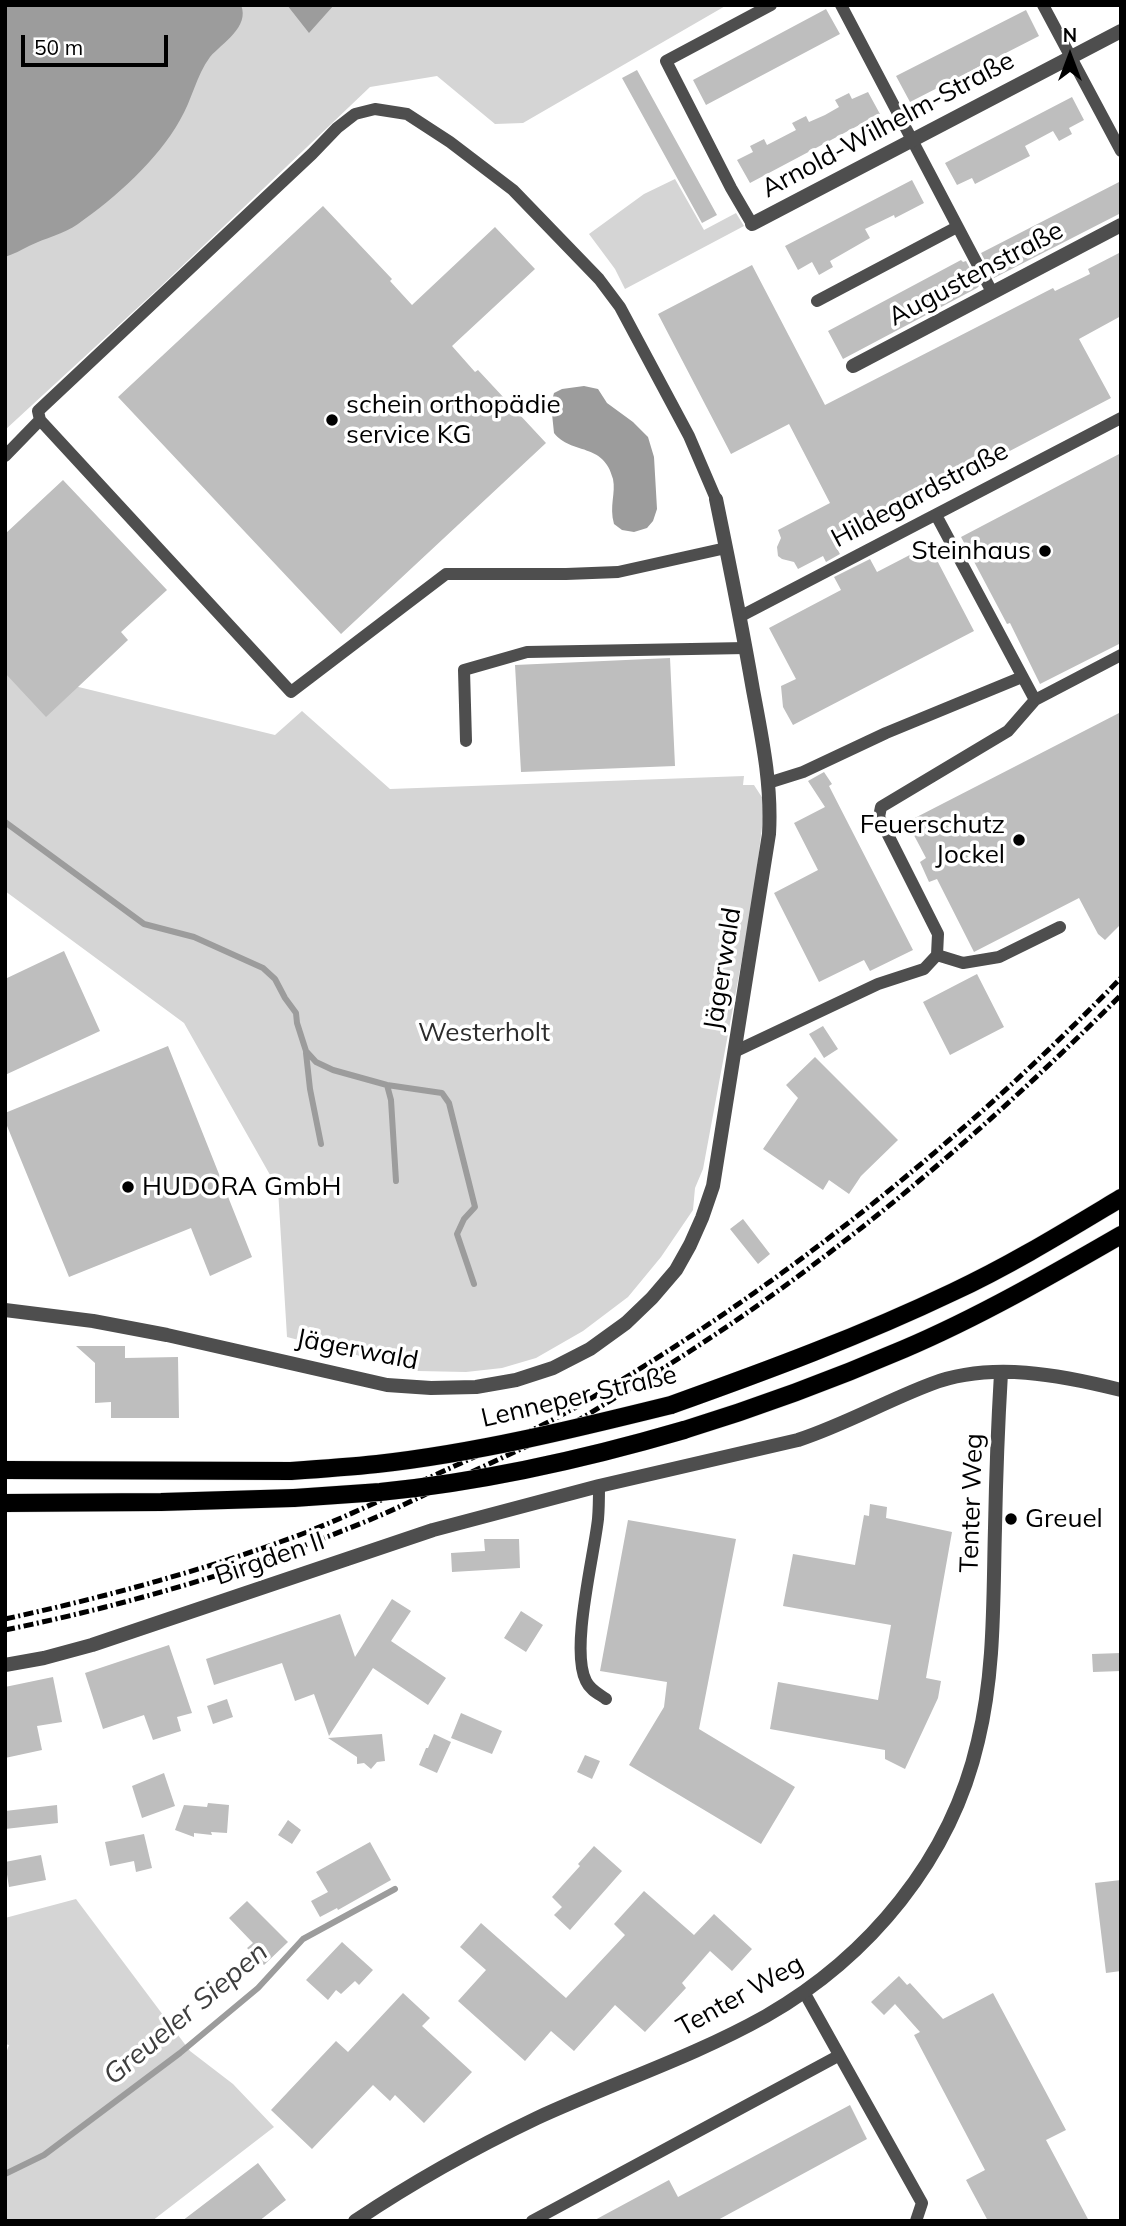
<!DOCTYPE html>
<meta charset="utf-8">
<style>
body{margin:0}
#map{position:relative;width:1126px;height:2226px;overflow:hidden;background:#fff;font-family:Mulish,sans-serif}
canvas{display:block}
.frame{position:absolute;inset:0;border:7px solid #000;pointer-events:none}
.north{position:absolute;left:1035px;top:21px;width:70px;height:70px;-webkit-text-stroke:5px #fff;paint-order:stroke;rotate:0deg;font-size:19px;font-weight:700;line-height:28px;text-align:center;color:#000}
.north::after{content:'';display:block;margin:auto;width:24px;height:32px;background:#000;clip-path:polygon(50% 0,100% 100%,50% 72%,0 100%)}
.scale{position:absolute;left:21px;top:35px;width:147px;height:32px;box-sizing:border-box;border:4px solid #000;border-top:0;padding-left:9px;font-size:21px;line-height:24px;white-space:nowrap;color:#000;-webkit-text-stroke:5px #fff;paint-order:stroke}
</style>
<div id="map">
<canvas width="1126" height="2226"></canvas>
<div class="frame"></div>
<div class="north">N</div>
<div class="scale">50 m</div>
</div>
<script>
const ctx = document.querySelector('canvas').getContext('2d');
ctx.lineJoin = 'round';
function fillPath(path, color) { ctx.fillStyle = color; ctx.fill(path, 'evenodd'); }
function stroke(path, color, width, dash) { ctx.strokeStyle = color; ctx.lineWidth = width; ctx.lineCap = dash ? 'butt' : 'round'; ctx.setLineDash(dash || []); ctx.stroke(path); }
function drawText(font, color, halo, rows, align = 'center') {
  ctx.font = font + ' Mulish,sans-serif'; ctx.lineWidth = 7; ctx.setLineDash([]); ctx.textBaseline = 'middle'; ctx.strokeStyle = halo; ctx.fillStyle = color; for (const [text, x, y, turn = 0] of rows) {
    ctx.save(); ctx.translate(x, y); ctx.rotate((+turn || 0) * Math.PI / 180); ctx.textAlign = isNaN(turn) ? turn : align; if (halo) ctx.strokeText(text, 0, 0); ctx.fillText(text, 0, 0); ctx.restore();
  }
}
fillPath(new Path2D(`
 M5 5H727L523 123 495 124 437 76 370 87 159 288 5 430Z
 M675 179 704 230 736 213 744 226 625 289 615 269 589 234 644 194Z
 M5 669 275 735 302 711 390 789 744 776 743 785H754L765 802 754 894 703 1169 695 1188 693 1210 661 1257 628 1297 583 1331 536 1358 502 1368 466 1372 418 1371 287 1337 278 1189 184 1023 5 891Z
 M76 1899 190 2051 233 2084 274 2127 152 2221H5V2056L9 2045 5 2044V1918Z`), '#d5d5d5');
fillPath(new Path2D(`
 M5 5H241C250 27 222 43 210 57 196 76 192 100 180 120 157 161 116 197 78 224 64 234 45 238 29 246 21 250 14 254 5 257Z
 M287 5H334L309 33Z
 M584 386 598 389 607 403 633 422 648 437 654 457 657 509 653 521 647 528 634 532 622 530 614 524C609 506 616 493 613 479 604 442 571 455 554 433L551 404 554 393 562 389Z`), '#9c9c9c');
stroke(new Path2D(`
 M5 822 144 924 194 937 263 968 275 979 285 998 296 1013 297 1023 306 1051 316 1062 333 1070 387 1085 442 1093 449 1103 475 1207 464 1219 457 1234 474 1284
 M306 1053 310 1089 321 1144
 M387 1085 391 1100 396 1181
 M5 2174 44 2155 180 2053 258 1988 303 1939 395 1889`), '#9c9c9c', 6);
fillPath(new Path2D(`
 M826 9 840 34 706 105 693 80Z
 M1026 10 1039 36 910 102 896 76Z
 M637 70 717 215 702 223 622 78Z
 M868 92 880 114 750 183 737 160 753 152 750 146 764 139 767 145 796 130 792 123 806 116 809 122 825 115 839 107 835 100 849 93 852 99Z
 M1072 97 1084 120 1069 128 1072 134 1059 141 1053 131 1025 146 1030 156 975 184 972 178 957 185 945 163Z
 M912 180 924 203 895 218 894 215 865 229 870 238 830 261 833 267 819 275 812 262 798 270 785 246Z
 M1121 181V213L994 278 981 253Z
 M323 206 392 279 390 281 412 305 495 227 535 269 452 346 475 372 478 370 546 443 341 634 118 397Z
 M1121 252V316L1079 339 1111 398 834 543 840 554 826 562 823 556 798 569 794 562 782 559 778 556 777 547 781 538 778 530 830 503 789 424 731 454 658 314 752 265 825 405 1053 288 1055 291 1090 274 1088 269Z
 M961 260 963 262 966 261 979 286 977 288 843 359 828 331Z
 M1121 453V643L1040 684 1010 623 1007 624 961 537Z
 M63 480 167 590 121 632 128 640 46 717 5 673V534Z
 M929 545 974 631 793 725 783 707 781 686 796 679 769 628 841 590 834 577 870 559 877 572Z
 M670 658 675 766 521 772 515 665Z
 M1121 712V924L1105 940 1098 934 1079 898 974 952 937 879 929 882 920 862 926 858 907 822Z
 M824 772 832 784 829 786 913 950 870 971 864 960 819 982 774 893 818 870 794 823 825 807 808 781Z
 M64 951 100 1031 5 1075V979Z
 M977 974 1004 1027 950 1055 923 1002Z
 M823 1026 838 1049 824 1058 809 1034Z
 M168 1046 252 1257 210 1276 191 1228 69 1277 5 1121V1113Z
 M815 1057 898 1140 861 1176 849 1194 829 1180 823 1190 763 1149 798 1098 786 1085Z
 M743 1219 770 1254 758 1264 730 1229Z
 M76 1346H125V1358L178 1357 179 1418H111V1402L95 1403V1363Z
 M870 1504 887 1507 886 1518 952 1532 926 1678 941 1681 938 1698 905 1769 885 1759V1750L770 1729 778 1682 878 1700 891 1625 783 1606 793 1554 855 1565 864 1515 869 1516Z
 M628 1520 736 1539 699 1729 795 1787 761 1844 629 1765 664 1707 667 1682 600 1671Z
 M484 1539H519L520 1568 452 1572 451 1553 485 1551Z
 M392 1599 411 1611 391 1641 446 1678 428 1705 373 1668 329 1736 314 1694 295 1701 282 1663 214 1685 206 1659 340 1614 355 1657Z
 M521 1611 543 1625 526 1652 504 1638Z
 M169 1645 192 1713 177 1717 181 1731 153 1740 144 1715 103 1729 85 1673Z
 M1121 1653V1671L1093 1672 1092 1654Z
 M53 1677 62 1722 37 1726 42 1750 5 1758V1687Z
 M227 1699 233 1717 213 1724 207 1706Z
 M461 1713 502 1731 492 1754 451 1738Z
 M382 1734 385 1761 377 1762 371 1769 364 1763 357 1764V1757L328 1738Z
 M434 1734 451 1742 437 1773 419 1765 426 1748H428Z
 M585 1755 600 1761 592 1779 577 1772Z
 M164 1773 175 1806 142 1818 132 1786Z
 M208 1803 229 1805 227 1833 211 1832 212 1835 194 1833V1837L175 1830 184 1805 207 1807Z
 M57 1805 58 1823 5 1829V1811Z
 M288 1820 301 1830 292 1844 278 1835Z
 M144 1834 152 1868 136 1872 134 1861 110 1866 105 1842Z
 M370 1842 391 1880 338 1910 337 1908 320 1917 311 1901 328 1892 316 1872Z
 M594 1846 622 1871 570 1930 554 1915 562 1907 552 1897 580 1866 578 1864Z
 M41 1855 46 1880 9 1887 5 1862Z
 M1121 1880V1971L1106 1973 1095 1883Z
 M644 1891 694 1935 714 1914 752 1949 732 1971 710 1951 682 1983 686 1988 645 2032 615 2005 574 2051 551 2031 525 2061 458 2001 486 1970 460 1947 481 1923 566 1998 625 1935 614 1924Z
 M247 1901 288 1942 264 1965 247 1948 253 1943 229 1918Z
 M342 1942 373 1970 359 1985 355 1981 341 1994 336 1990 328 2000 306 1980Z
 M899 1976 907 1985 910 1983 943 2019 993 1993 1066 2130 1046 2140 1089 2221H988L966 2180 985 2170 914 2035 920 2032 895 2004 884 2015 871 2002Z
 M403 1993 430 2018 422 2026 472 2072 424 2123 395 2095 390 2101 373 2085 312 2149 271 2110 336 2041 348 2052Z
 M850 2105 867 2139 716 2221H593L669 2180 678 2197Z
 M258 2163 286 2200 259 2221H182Z`), '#bebebe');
const primary = new Path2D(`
 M671 1405C766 1371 861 1336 953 1292 1011 1265 1066 1231 1121 1198
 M684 1430C759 1407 832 1380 904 1349 979 1317 1050 1276 1121 1235
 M5 1470 291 1471
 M5 1503 161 1502 294 1498`);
stroke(primary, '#dbdbdb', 19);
stroke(new Path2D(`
 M841 5 992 292
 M1043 5 1121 151
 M752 224 731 188 666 61 771 5
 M817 301 957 227
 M5 456 40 420
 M716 499 689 436 620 307 599 279 513 190 450 142 407 114 375 109 355 114 337 128 312 154 38 411 40 420 291 692 446 574H566L618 572 726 548
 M936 515 1035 700
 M741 616 1121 418
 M466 741 464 670 527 652 746 648
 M768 783 803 772 886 733 1022 677
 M937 955 963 963 999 957 1060 927
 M736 1051 878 984 924 969 937 955 938 934 879 817 881 807 1008 731 1035 700 1121 655
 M599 1486C599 1497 599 1508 598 1519 594 1556 570 1650 586 1681 590 1690 599 1694 606 1699
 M804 1992 922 2203 916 2221
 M532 2221 838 2056`), '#4e4e4e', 12);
stroke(new Path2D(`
 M752 224 1121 31
 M853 366 1121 225
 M5 1310 93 1321 167 1335 387 1385 431 1388 476 1387 516 1380 553 1368 590 1349 626 1323 652 1298 676 1270 690 1245 702 1218 713 1186 769 834C772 785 762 738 753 690 742 626 729 562 716 499
 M5 1665 44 1658 92 1645 433 1530 599 1486 798 1440C844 1425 886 1401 931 1384 991 1361 1061 1375 1121 1390
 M355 2221C413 2182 474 2148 537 2118 613 2083 693 2057 766 2016 869 1957 951 1859 978 1741 995 1671 993 1599 995 1528 996 1476 998 1424 1001 1373`), '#4e4e4e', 14);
stroke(primary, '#000', 18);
stroke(new Path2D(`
 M5 1619C106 1597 205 1570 302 1534 351 1515 398 1492 446 1470 489 1450 534 1431 576 1407 777 1291 959 1144 1121 978
 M5 1630C127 1605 247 1570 362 1523 397 1509 430 1492 463 1476 499 1459 535 1443 570 1425 591 1413 611 1400 631 1388 811 1280 973 1143 1121 995`), '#000', 5, [10, 3.5, 2, 3.5]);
const primaryBridge = new Path2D(`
 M291 1471C320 1469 348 1467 377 1464 476 1453 574 1429 671 1405
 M294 1498C323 1496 351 1494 380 1492 482 1482 585 1459 684 1430`);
stroke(primaryBridge, '#dbdbdb', 19, []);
stroke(primaryBridge, '#000', 18);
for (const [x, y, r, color] of [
 [332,420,7,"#000"],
 [1045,551,7,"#000"],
 [1019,840,7,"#000"],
 [128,1187,7,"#000"],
 [1011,1519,7,"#000"]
]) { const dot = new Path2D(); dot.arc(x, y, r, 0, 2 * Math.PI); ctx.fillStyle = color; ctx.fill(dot); stroke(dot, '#fff', 2.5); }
drawText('26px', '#000', '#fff', [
 ["Arnold-Wilhelm-Straße",888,125,-28],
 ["Augustenstraße",976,274,-28],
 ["Hildegardstraße",920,495,-28],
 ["Jägerwald",723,969,-81],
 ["Jägerwald",357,1350,11],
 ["Lenneper Straße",579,1397,-13],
 ["Tenter Weg",972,1503,-88],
 ["Birgden II",270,1559,-19],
 ["Tenter Weg",740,1996,-29]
]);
drawText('26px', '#000', '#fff', [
 ["schein orthopädie",346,405],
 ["service KG",346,435],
 ["Steinhaus",1031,551,"right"],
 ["Feuerschutz",1005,825,"right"],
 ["Jockel",1005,855,"right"],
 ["HUDORA GmbH",142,1187],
 ["Greuel",1025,1519]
], 'left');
drawText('26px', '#2c2c2c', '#fff', [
 ["Westerholt",484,1033]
]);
drawText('italic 28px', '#3d3d3d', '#fff', [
 ["Greueler Siepen",186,2014,-40]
]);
</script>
